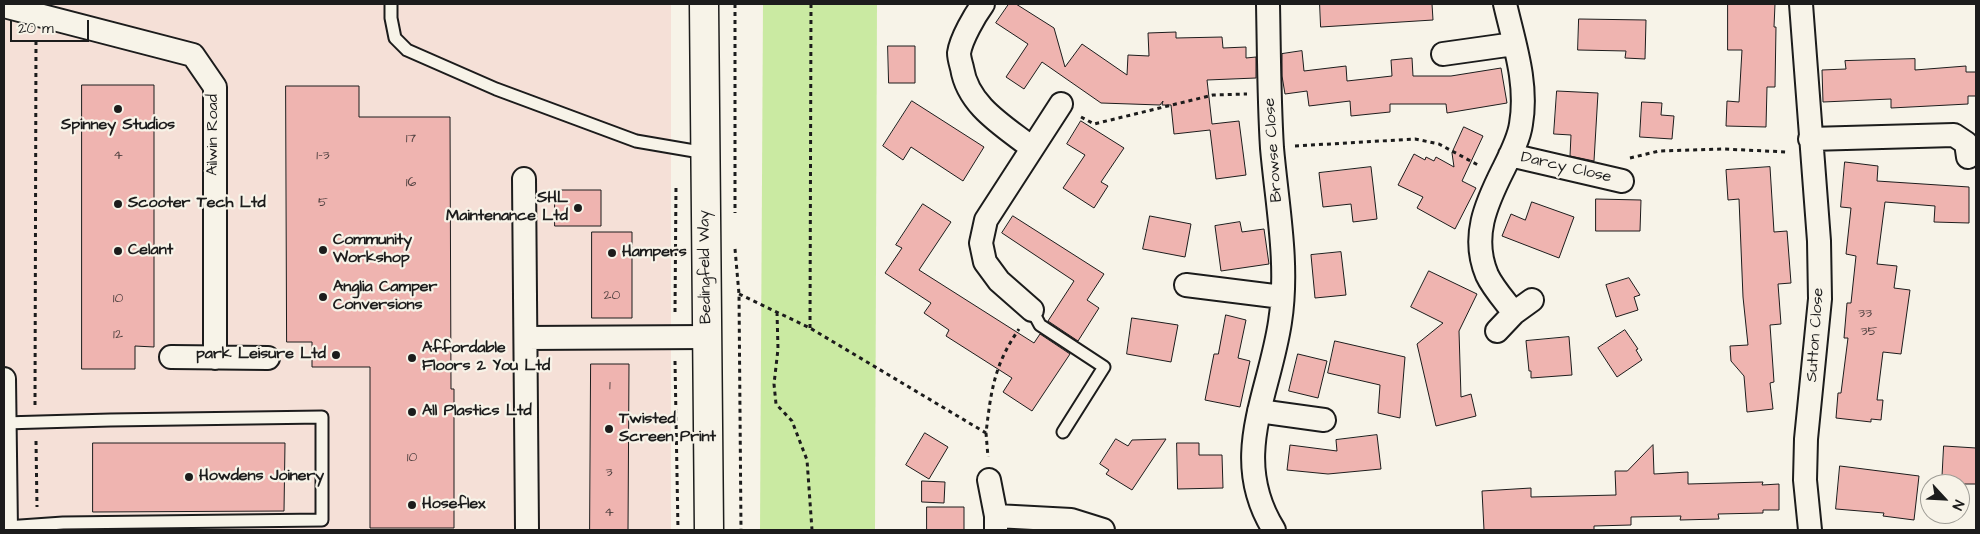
<!DOCTYPE html>
<style>
body{margin:0}
#map{position:relative;width:1980px;height:534px;overflow:hidden;background:#f7f3e8;font-family:"Architects Daughter",sans-serif}
canvas{display:block}
.frame{position:absolute;inset:0;border:5px solid #1c1c1c;pointer-events:none}
.north{position:absolute;left:1920px;top:474px;width:50px;height:50px;box-sizing:border-box;background:#f7f3e8;border:1px solid #9f9d96;border-radius:50%;rotate:115deg;font-size:14px;font-weight:700;line-height:20px;text-align:center;color:#1c1c1c}
.north::after{content:'';display:block;margin:auto;width:18px;height:22px;background:#1c1c1c;clip-path:polygon(50% 0,100% 100%,50% 72%,0 100%)}
.scale{position:absolute;left:10px;top:20px;width:79px;height:22px;box-sizing:border-box;border:2px solid #1c1c1c;border-top:0;padding-left:6px;font-size:15px;line-height:18px;white-space:nowrap;color:#1c1c1c;-webkit-text-stroke:4px #f7f3e8;paint-order:stroke}
</style>
<div id="map">
<canvas width="1980" height="534"></canvas>
<div class="frame"></div>
<div class="north">N</div>
<div class="scale">20 m</div>
</div>
<script>
const ctx = document.querySelector('canvas').getContext('2d');
ctx.lineJoin = 'round';
function fillPath(path, color) { ctx.fillStyle = color; ctx.fill(path, 'evenodd'); }
function stroke(path, color, width, dash) { ctx.strokeStyle = color; ctx.lineWidth = width; ctx.lineCap = dash ? 'butt' : 'round'; ctx.setLineDash(dash || []); ctx.stroke(path); }
function drawText(font, color, halo, rows, align = 'center') {
  ctx.font = font + ' "Architects Daughter",sans-serif'; ctx.lineWidth = 4.5; ctx.setLineDash([]); ctx.textBaseline = 'middle'; ctx.strokeStyle = halo; ctx.fillStyle = color; for (const [text, x, y, turn = 0] of rows) {
    ctx.save(); ctx.translate(x, y); ctx.rotate((+turn || 0) * Math.PI / 180); ctx.textAlign = isNaN(turn) ? turn : align; if (halo) ctx.strokeText(text, 0, 0); ctx.fillText(text, 0, 0); ctx.restore();
  }
}
fillPath(new Path2D(`
 M4 4H671V530H4Z`), '#f5e0d7');
fillPath(new Path2D(`
 M763 4H877L875 530H760Z`), '#caeaa2');
const building = new Path2D(`
 M1009 4H1016L1054 28 1065 67 1082 44 1127 75 1128 55 1149 56 1148 33 1176 32V38L1222 37 1223 48 1246 47V58L1256 57V78L1207 80 1212 124 1239 121 1246 175 1216 179 1210 130 1174 134 1171 105H1162L1163 101 1160 105 1101 103 1042 62 1024 89 1006 77 1028 44 996 23Z
 M1320 4H1432L1433 20 1321 27Z
 M1728 4H1775L1774 27H1776L1775 87H1767L1766 127 1726 126 1727 101 1739 102 1742 50H1728Z
 M1579 19 1646 20 1645 59 1625 58 1626 51 1578 50Z
 M888 46H915V83H889Z
 M1302 51 1304 71 1346 66 1347 81 1392 76 1391 60 1412 58 1413 76H1451L1501 68 1507 103 1447 113 1446 104H1390V112L1351 116 1350 101 1309 106 1307 91 1285 94 1282 76V54Z
 M1915 59V70L1966 66V72H1976V96H1968V104L1891 108V99L1823 102 1822 70 1846 69 1845 61Z
 M82 85H154V347L135 346V369H82Z
 M286 86H359V117H450L451 389H454V528H370V367H312V342H287Z
 M1557 91 1598 93 1594 161 1570 156 1571 135 1554 134Z
 M912 101 984 147 963 181 911 147 903 160 883 146Z
 M1642 102 1662 103 1661 115 1674 116 1672 139 1640 137Z
 M1081 121 1124 148 1101 182 1108 186 1094 208 1063 188 1085 155 1067 144Z
 M1464 127 1483 136 1462 181 1476 188 1455 229 1417 208 1423 197 1398 185 1414 154 1425 160 1426 157 1434 161 1436 157 1454 167 1452 153Z
 M1845 162 1878 166 1877 181 1969 187V223L1934 222 1935 206 1885 202 1877 264 1897 266 1894 288 1910 290 1901 354 1883 352 1877 400H1883L1881 420 1871 419V422L1836 418 1838 393H1841L1848 338H1844L1847 303H1851L1856 256 1846 254 1851 208 1841 207Z
 M1371 167 1377 219 1353 222 1351 204 1323 207 1319 173Z
 M1770 167 1774 232 1787 231 1791 283 1778 284 1781 324 1770 325 1774 382 1770 383 1773 409 1747 412 1744 376 1731 361 1730 346 1748 345 1743 297 1739 199 1728 200 1726 170Z
 M555 190H601V226H555Z
 M1596 199 1641 200 1640 231H1596Z
 M1532 202 1574 217 1559 258 1502 236 1511 214 1525 220Z
 M923 204 951 222 919 270 1034 343 1040 334 1070 354 1032 411 1003 392 1012 378 946 336 949 330 924 313 931 303 885 273 902 248 896 245Z
 M1013 216 1104 274 1087 300 1099 308 1078 341 1048 321 1074 281 1002 233Z
 M1150 216 1191 224 1185 257 1143 249Z
 M1240 222 1242 232 1264 229 1269 264 1221 271 1215 226Z
 M592 232H632V318H592Z
 M1341 252 1346 295 1315 298 1311 255Z
 M1429 271 1477 294 1459 331 1461 397 1471 394 1476 416 1436 426 1417 344 1443 323 1411 307Z
 M1629 278 1640 295 1634 297 1638 310 1616 317 1606 285Z
 M1226 315 1246 320 1238 358 1250 361 1240 407 1205 400 1214 354H1218Z
 M1132 318 1178 325 1171 362 1127 354Z
 M1625 330 1638 349 1636 350 1642 360 1617 377 1598 348Z
 M1569 337 1572 375 1531 378V371H1529L1526 341Z
 M1335 341 1405 357 1400 418 1378 413 1380 385 1328 373Z
 M1298 354 1327 361 1318 398 1289 391Z
 M591 364H629L628 530H590Z
 M925 433 948 447 929 479 906 465Z
 M1377 435 1381 469 1328 474 1287 470 1290 445 1337 451 1336 440Z
 M1116 439 1128 446 1132 440 1166 439 1132 490 1106 474 1109 470 1100 464Z
 M93 443H285L284 511 93 512Z
 M1177 443H1199V455H1222L1223 488 1178 489Z
 M1653 445 1654 474 1688 472V484L1763 482 1762 485 1779 484V510H1763V513L1718 514 1719 519 1680 520 1681 516 1631 517V525L1594 526V530H1484L1482 491 1531 488V497L1616 495 1615 471H1627Z
 M1944 446 1976 448V484H1942Z
 M1840 466 1919 476 1914 520 1883 516 1884 513 1836 509Z
 M922 481 945 482 944 503 922 502Z
 M927 507H964V530H927Z`);
fillPath(building, '#efb4b0');
stroke(building, '#1c1c1c', 1);
const service = new Path2D(`
 M391 4V18L395 38 407 50 496 89 636 141 706 153
 M1032 310 1040 325 1104 367 1063 432
 M4 423 110 420 322 417V520L63 523 6 527`);
const minor = new Path2D(`
 M983 4C975 15 961 39 959 53 959 58 961 64 962 68 968 106 1004 126 1032 148
 M1268 4C1269 52 1269 100 1272 148 1277 205 1289 264 1280 322 1269 396 1229 458 1274 530
 M1505 4C1514 43 1528 83 1521 124 1519 139 1510 156 1503 170 1486 204 1471 237 1487 275 1493 288 1505 301 1514 313
 M1801 4 1819 241 1820 299 1806 439 1805 480 1810 530
 M4 6 193 55 215 87V358
 M1443 54 1514 44
 M1810 139 1954 135 1966 143 1968 157
 M1510 155 1622 181
 M524 179 527 530
 M1186 285 1282 297
 M1032 310 999 281 985 262 981 243 986 220 1061 104
 M1497 331 1514 313 1532 300
 M526 338 707 337
 M171 357 268 358
 M4 379 6 530
 M1259 411 1324 420
 M989 480 996 516V530
 M996 516 1071 520 1103 530`);
const tertiary = new Path2D(`
 M704 4 709 530`);
stroke(service, '#1c1c1c', 15);
stroke(minor, '#1c1c1c', 26);
stroke(tertiary, '#1c1c1c', 31);
stroke(new Path2D(`
 M735 4V213
 M1081 117 1094 124 1213 95 1247 94
 M1295 146 1415 139 1439 144 1478 165
 M1630 158 1659 151 1723 149 1787 152
 M735 249 739 294 741 530
 M739 294 810 328 986 433C991 391 994 365 1019 329
 M675 312 676 186
 M777 312 778 349 774 384 776 404 792 421 807 460 812 530
 M810 328 811 4
 M675 361 678 530
 M35 405 36 38
 M986 433 988 457
 M36 441 37 507`), '#1c1c1c', 3, [4, 4]);
stroke(service, '#f7f3e8', 11);
stroke(minor, '#f7f3e8', 22);
stroke(tertiary, '#f7f3e8', 28);
for (const [x, y, r, color] of [
 [118,109,5,"#1c1c1c"],
 [118,204,5,"#1c1c1c"],
 [578,208,5,"#1c1c1c"],
 [323,250,5,"#1c1c1c"],
 [118,251,5,"#1c1c1c"],
 [612,253,5,"#1c1c1c"],
 [323,297,5,"#1c1c1c"],
 [336,355,5,"#1c1c1c"],
 [412,358,5,"#1c1c1c"],
 [412,412,5,"#1c1c1c"],
 [609,429,5,"#1c1c1c"],
 [189,477,5,"#1c1c1c"],
 [412,505,5,"#1c1c1c"]
]) { const dot = new Path2D(); dot.arc(x, y, r, 0, 2 * Math.PI); ctx.fillStyle = color; ctx.fill(dot); stroke(dot, '#f7f3e8', 2); }
drawText('14px', '#514241', null, [
 ["17",411,139],
 ["4",118,156],
 ["1-3",323,156],
 ["16",411,183],
 ["5",323,203],
 ["20",612,296],
 ["10",118,299],
 ["33",1865,314],
 ["35",1869,332],
 ["12",118,335],
 ["1",610,386],
 ["10",412,458],
 ["3",609,473],
 ["4",609,513]
]);
drawText('bold 16px', '#1c1c1c', '#f7f3e8', [
 ["Spinney Studios",118,126,"center"],
 ["SHL",568,199,"right"],
 ["Maintenance Ltd",568,217,"right"],
 ["Scooter Tech Ltd",128,204],
 ["Community",333,241],
 ["Workshop",333,259],
 ["Celant",128,251],
 ["Hampers",622,253],
 ["Anglia Camper",333,288],
 ["Conversions",333,306],
 ["Affordable",422,349],
 ["Floors 2 You Ltd",422,367],
 ["park Leisure Ltd",326,355,"right"],
 ["All Plastics Ltd",422,412],
 ["Twisted",619,420],
 ["Screen Print",619,438],
 ["Howdens Joinery",199,477],
 ["Hoseflex",422,505]
], 'left');
drawText('16px', '#1c1c1c', '#f7f3e8', [
 ["Ailwin Road",214,135,-90],
 ["Browse Close",1274,150,-94],
 ["Darcy Close",1566,168,13],
 ["Bedingfeld Way",706,267,-91],
 ["Sutton Close",1816,335,-86]
]);
</script>
